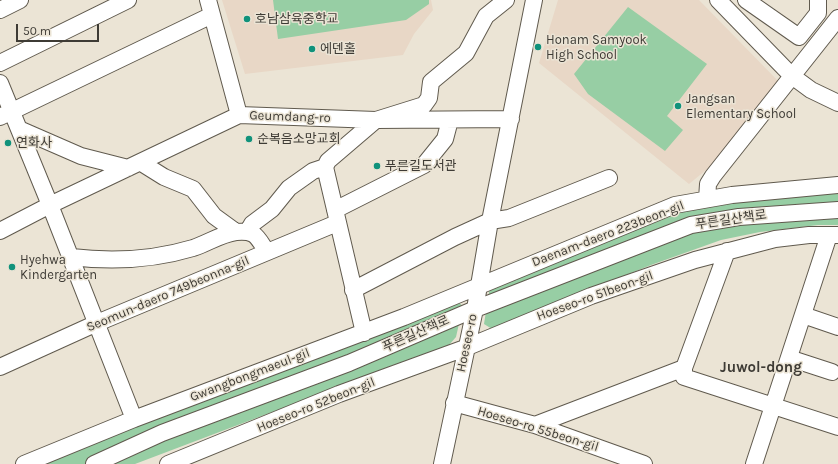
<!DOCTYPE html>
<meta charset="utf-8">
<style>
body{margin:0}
#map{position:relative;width:838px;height:464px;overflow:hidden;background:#ebe4d5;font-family:Karla,sans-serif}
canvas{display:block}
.scale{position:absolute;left:16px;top:24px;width:83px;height:18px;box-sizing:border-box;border:2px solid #3e3b35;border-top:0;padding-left:5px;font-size:12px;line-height:14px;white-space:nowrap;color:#3e3b35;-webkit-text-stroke:3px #ebe4d5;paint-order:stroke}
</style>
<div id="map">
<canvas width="838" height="464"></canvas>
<div class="scale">50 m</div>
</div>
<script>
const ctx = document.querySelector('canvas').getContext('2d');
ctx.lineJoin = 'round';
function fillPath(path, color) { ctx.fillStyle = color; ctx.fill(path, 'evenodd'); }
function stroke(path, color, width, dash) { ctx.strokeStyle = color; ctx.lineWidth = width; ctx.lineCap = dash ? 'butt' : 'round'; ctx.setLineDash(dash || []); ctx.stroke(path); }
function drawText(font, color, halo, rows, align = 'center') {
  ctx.font = font + ' Karla,"Noto Sans KR",sans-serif'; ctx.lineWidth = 3; ctx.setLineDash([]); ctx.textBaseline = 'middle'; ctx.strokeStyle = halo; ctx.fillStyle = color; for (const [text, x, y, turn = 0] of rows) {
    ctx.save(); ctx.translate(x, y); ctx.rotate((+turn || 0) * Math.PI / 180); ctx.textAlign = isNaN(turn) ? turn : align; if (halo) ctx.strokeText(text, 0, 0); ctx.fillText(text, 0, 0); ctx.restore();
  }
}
fillPath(new Path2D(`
 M222 0H431L433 10 414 34 403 55 245 74Z
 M558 0H699L781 84 728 152 689 184 539 63Z`), '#e8d7c6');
fillPath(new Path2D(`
 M273 0H429V4L406 20 278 39Z
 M628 7 707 64 667 116 683 130 665 151 588 94 574 74Z
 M838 190V225H818L760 232 721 240 651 265 492 329 484 324 490 286 690 209 727 200Z
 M459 303 463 306 456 337 449 345 135 464H39Z`), '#97cea4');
const minor = new Path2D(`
 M208 0 239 115
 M718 0 792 76 811 90 838 103
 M746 0 799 37 818 13V0
 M0 10 20 0
 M0 63 128 0
 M0 83 50 205 134 419
 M0 117 212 15
 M19 129 81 156 128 168
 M140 162 164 177 193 189 214 216 236 232C256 230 257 237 267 252
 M707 199 708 184 713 176 838 18
 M335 210 424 165 445 139 450 120
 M0 231 50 205 239 115 376 120 511 119
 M248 231 252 224 272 209 289 188 313 171 325 167
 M71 257C112 262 153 260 193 248 208 243 221 234 236 232
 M353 290 455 237 490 221 509 218 609 178
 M803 315 838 327
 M364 333 325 167 328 161 376 120 424 105 429 98 431 82 466 53 486 16 506 0
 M789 358 832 372
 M0 367 97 323 337 223
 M684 368V377L838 427
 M454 403 535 425 644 464
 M535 425 684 368 727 251
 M24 464 134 419 404 317 675 205 732 195 838 185
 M94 464 162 433 349 363 475 309 691 225 739 217 838 210
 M168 464 339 394 465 348 591 296 695 260 775 239 809 235H838
 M442 464 475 309 490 221 534 0
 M754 464 829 235`);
stroke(minor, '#605a4e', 18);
stroke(minor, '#fff', 16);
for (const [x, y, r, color] of [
 [247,19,4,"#10927b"],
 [538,47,4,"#10927b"],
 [312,49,4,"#10927b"],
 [678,106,4,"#10927b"],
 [249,139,4,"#10927b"],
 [8,143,4,"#10927b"],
 [377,166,4,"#10927b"],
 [12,267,4,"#10927b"]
]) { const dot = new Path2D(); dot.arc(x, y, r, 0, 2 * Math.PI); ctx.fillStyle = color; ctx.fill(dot); stroke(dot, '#ebe4d5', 1.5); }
drawText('13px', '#3e3b35', '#ebe4d5', [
 ["호남삼육중학교",255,19],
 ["Honam Samyook",546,40],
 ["High School",546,55],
 ["에덴홀",320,49],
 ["Jangsan",686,99],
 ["Elementary School",686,114],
 ["순복음소망교회",257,139],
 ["연화사",16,143],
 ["푸른길도서관",385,166],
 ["Hyehwa",20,260],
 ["Kindergarten",20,275]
], 'left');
drawText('13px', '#3e3b35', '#ebe4d5', [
 ["Geumdang-ro",290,117,2],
 ["푸른길산책로",731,220,-8],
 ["Daenam-daero 223beon-gil",608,234,-21],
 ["Seomun-daero 749beonna-gil",168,294,-23],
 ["Hoeseo-ro 51beon-gil",595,296,-20],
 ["푸른길산책로",416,334,-24],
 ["Hoeseo-ro",467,343,-78],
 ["Gwangbongmaeul-gil",250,375,-21],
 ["Hoeseo-ro 52beon-gil",316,405,-22],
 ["Hoeseo-ro 55beon-gil",538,429,17]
]);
drawText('bold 15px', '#3e3b35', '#ebe4d5', [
 ["Juwol-dong",761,368]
]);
</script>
